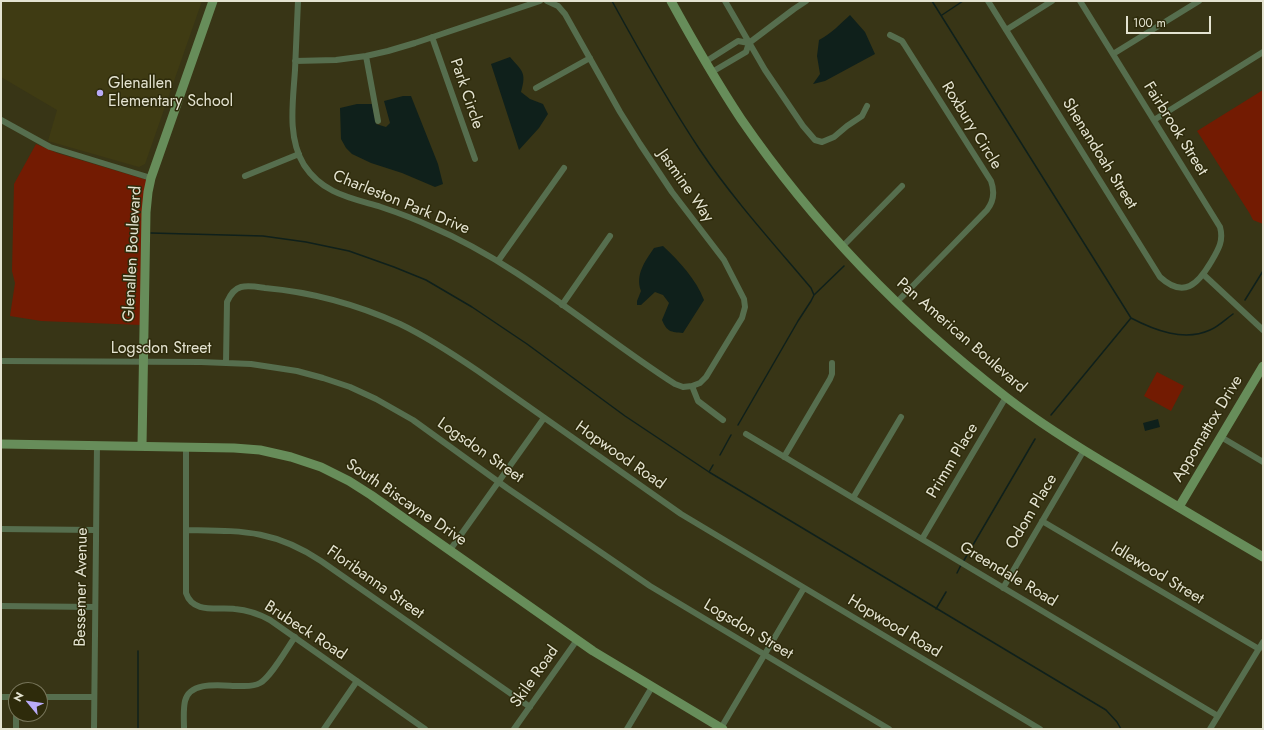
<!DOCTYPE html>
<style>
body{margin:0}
#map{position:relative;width:1264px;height:730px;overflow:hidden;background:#383516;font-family:Jost,sans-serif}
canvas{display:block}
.frame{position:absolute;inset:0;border:2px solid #e4e3d1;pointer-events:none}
.north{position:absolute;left:8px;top:682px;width:40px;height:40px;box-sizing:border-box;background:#2e2b0b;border:1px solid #77755a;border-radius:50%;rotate:299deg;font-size:11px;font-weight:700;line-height:16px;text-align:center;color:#e4e3d1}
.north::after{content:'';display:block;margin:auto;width:14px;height:18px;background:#b9abf7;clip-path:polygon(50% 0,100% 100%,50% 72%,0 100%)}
.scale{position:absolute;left:1126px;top:16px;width:85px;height:18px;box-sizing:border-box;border:2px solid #e4e3d1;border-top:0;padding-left:5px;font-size:12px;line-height:14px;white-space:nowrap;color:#e4e3d1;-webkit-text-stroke:3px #2e2b0b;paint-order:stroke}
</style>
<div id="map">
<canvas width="1264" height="730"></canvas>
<div class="frame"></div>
<div class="north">N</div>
<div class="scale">100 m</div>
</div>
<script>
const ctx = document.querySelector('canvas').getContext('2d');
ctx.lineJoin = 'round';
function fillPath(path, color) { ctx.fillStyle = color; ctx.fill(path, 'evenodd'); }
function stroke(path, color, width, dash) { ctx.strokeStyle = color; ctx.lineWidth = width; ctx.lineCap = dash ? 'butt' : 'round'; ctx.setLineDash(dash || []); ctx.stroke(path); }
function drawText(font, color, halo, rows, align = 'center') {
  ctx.font = font + ' Jost,sans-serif'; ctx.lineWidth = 3; ctx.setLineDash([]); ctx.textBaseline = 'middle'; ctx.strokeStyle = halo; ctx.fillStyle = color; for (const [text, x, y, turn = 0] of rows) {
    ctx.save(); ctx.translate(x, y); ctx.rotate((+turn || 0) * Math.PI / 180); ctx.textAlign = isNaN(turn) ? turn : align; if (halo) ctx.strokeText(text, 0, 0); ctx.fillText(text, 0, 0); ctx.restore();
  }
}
fillPath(new Path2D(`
 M1 1H202L145 164 139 167 48 141 57 110 1 77Z`), '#3f3b13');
fillPath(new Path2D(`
 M1263 90V224L1253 220 1250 214 1197 131Z
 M36 144 57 153 147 180 141 325 41 321 10 316 15 283 12 271 14 184Z
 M1157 372 1184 386 1171 411 1144 396Z`), '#731b02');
fillPath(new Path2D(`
 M850 15 865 32 875 54 825 81 813 84 820 74 817 56 819 40C831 34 840 24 850 15Z
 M510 57C522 71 527 72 521 92L530 99 543 104 548 114 539 128 519 150 491 64Z
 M403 96H411L438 164 443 184 435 187 402 173 371 163 352 154 346 148 341 139 340 108 357 104H372L376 124 386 127 390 123 384 101Z
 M663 246C679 261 696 279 704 300L683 333C671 332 667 332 662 320L669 303 663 295 655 292 641 305H637V301L641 291C635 275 645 261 654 248Z
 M1158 419 1160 427 1145 431 1143 423Z`), '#0f201b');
stroke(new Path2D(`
 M612 1C640 52 668 102 700 150 733 199 773 243 811 288L814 295 811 301 798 321 738 425
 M932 1 1131 318C1154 330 1184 342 1210 330 1218 327 1226 319 1233 314
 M942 15 963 1
 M151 233 263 236 306 242 349 251 394 267 426 280 472 307 527 344 625 416 709 472 1106 710 1117 722 1121 729
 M814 295 844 266
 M1245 300 1263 271
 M1051 415 1131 318
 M720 455 731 435
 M709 472 713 465
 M963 562 1035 439
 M957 573 961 565
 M936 609 946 592
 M138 729V651`), '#0f201b', 1.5);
stroke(new Path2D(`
 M298 1C297 24 296 47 295 70 293 102 287 137 304 165 323 194 351 198 381 207 399 213 415 219 432 227 521 265 594 332 675 384L683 387 692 386 698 401 723 420
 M547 1 558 6 565 14 620 112 640 144 672 192 724 260 744 299 745 307 742 318 706 377 700 383 692 386
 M725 1 765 70 803 126 815 140 822 142 834 137 847 126 862 116 867 106
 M988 1 1160 277C1184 299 1198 284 1211 262 1218 250 1224 241 1220 227L1080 1
 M1006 30 1052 1
 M890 35 902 41 904 44 991 181C995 192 994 201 987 210L896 303
 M432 37 475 159
 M1113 54 1199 1
 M366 56 378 121
 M295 61 336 60 366 56 388 51 415 43 540 1
 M705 62 738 41 749 43
 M712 72 746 52 749 43 794 9 806 1
 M536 88 590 58
 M1 120 50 147 151 178
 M1154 120 1263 52
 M245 176 299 154
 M842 247 902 186
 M498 261 564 168
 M1204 275 1263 330
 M562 305 610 236
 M1 361 201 362 251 364 297 371 323 378 350 387 376 399 413 420 507 488 650 586 889 729
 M226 363 227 302C230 295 234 289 241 287 249 285 258 287 265 288 311 292 358 305 400 324 427 337 453 354 478 371L681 514 1040 729
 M746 434 1218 716
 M1221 437 1263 462
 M186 447V593C193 614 217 607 235 609 247 610 259 614 270 620L425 729
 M784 457 830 379 832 374V363
 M853 498 901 417
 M1042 521 1259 649
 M1 529 95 530
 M186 530C240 531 273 529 321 561L530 707
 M922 539 1006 397
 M450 550 544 418
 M1003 588 1084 450
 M1 606 95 607
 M1 697H16
 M40 697H94
 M721 728 804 588
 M16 729V714
 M94 729 97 445
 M184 729C184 720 183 710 185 701 190 680 223 686 239 686 246 686 253 687 260 683 271 677 287 648 295 637
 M324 729 357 681
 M514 729 577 640
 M627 729 652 687
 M1210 729 1263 642`), '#566e4e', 6);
stroke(new Path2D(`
 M671 1C693 41 716 81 741 119 814 225 904 318 1006 397 1042 425 1081 449 1120 472 1168 501 1215 529 1263 557
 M1 444 234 448 260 450 291 457 321 467 349 481 371 495 593 651 723 729
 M142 446 146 212 148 192 151 178 213 1
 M1179 507 1263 366`), '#678d5a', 9);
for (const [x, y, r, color] of [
 [100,93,4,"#b9abf7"]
]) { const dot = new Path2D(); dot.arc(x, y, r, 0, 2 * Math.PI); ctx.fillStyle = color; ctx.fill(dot); stroke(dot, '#2e2b0b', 1.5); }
drawText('16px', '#e4e3d1', '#2e2b0b', [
 ["Glenallen",108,84],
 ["Elementary School",108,102]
], 'left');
drawText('16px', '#e4e3d1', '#2e2b0b', [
 ["Park Circle",466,94,71],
 ["Roxbury Circle",971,126,58],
 ["Fairbrook Street",1175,129,58],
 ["Shenandoah Street",1099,154,58],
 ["Jasmine Way",685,186,55],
 ["Charleston Park Drive",401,203,22],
 ["Glenallen Boulevard",133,254,-87],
 ["Pan American Boulevard",961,336,41],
 ["Logsdon Street",161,349],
 ["Appomattox Drive",1208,429,-59],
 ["Logsdon Street",480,451,35],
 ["Hopwood Road",620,456,35],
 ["Primm Place",953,461,-59],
 ["South Biscayne Drive",406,503,34],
 ["Odom Place",1032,512,-59],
 ["Idlewood Street",1157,574,31],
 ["Greendale Road",1008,575,31],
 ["Floribanna Street",375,583,35],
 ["Bessemer Avenue",82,587,-89],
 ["Hopwood Road",894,627,31],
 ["Logsdon Street",748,630,31],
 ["Brubeck Road",305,631,33],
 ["Skile Road",535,677,-55]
]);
</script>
